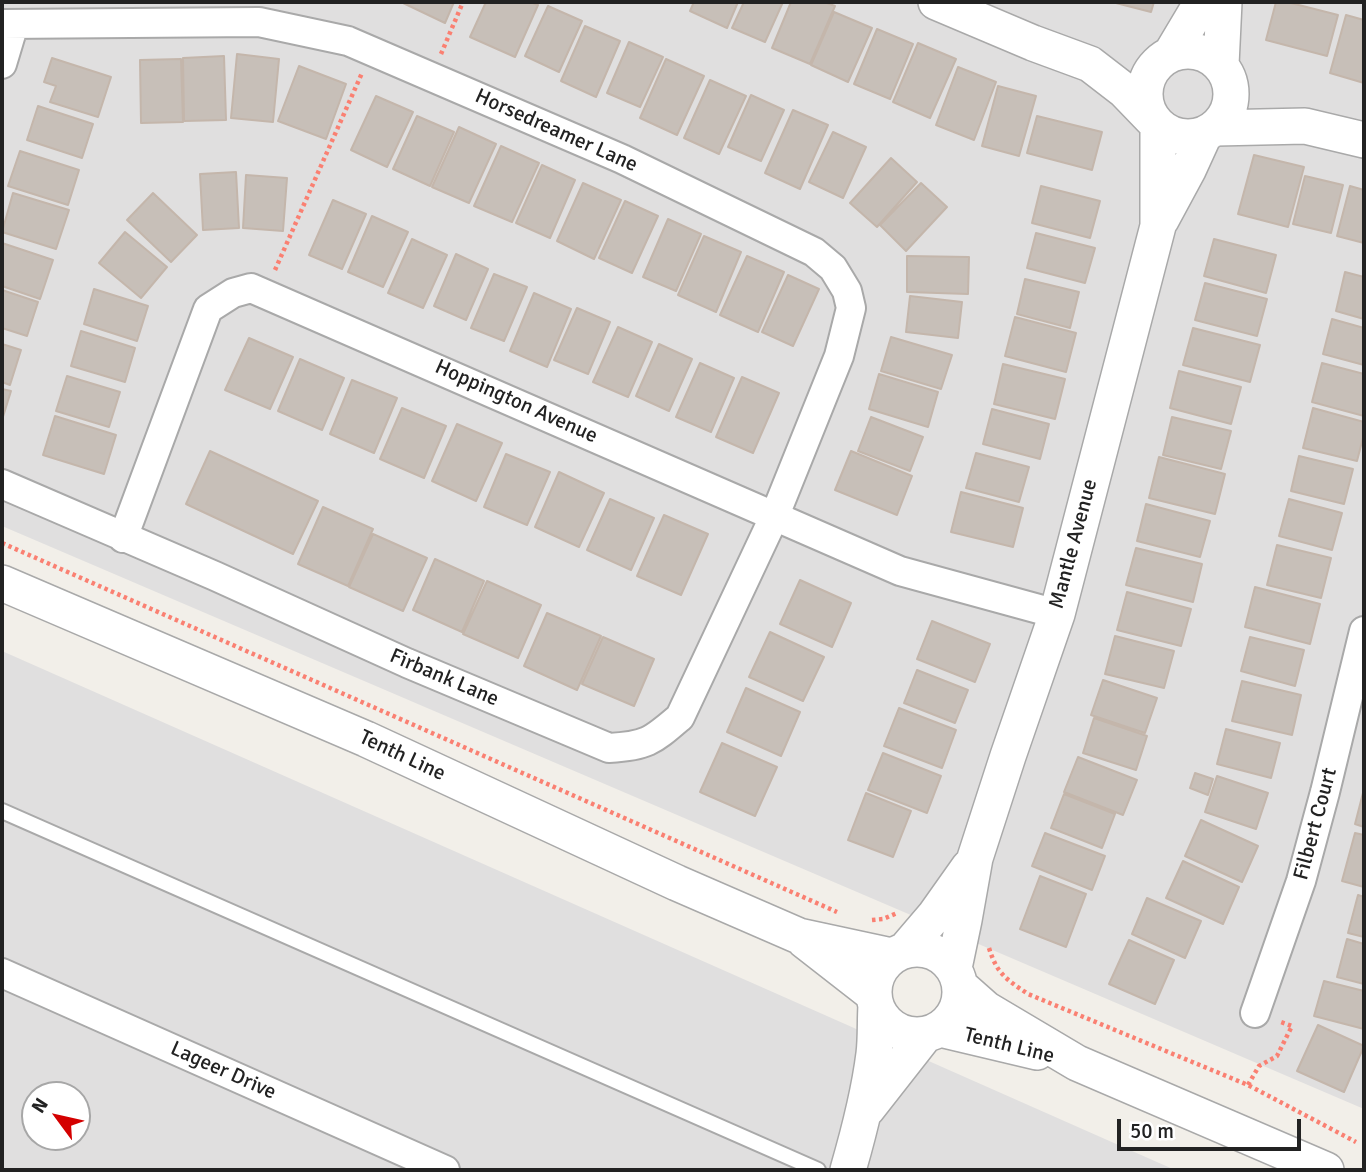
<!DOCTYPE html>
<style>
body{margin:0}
#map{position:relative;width:1366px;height:1172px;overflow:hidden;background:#f2efe9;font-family:Signika,sans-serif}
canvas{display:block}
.frame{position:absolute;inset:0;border:4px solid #222;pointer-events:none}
.north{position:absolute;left:21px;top:1081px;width:70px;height:70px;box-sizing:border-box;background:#fff;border:2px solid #a7a7a7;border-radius:50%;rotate:303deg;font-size:19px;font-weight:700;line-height:28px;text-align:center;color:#222}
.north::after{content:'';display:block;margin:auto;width:24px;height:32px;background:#d40000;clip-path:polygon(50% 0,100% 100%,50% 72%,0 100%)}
.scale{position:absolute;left:1117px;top:1119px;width:184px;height:32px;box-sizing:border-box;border:4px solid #222;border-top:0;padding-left:9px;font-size:21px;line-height:24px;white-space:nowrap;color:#222;-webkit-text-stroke:5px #fff;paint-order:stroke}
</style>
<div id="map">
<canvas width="1366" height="1172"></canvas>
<div class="frame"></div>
<div class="north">N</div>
<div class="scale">50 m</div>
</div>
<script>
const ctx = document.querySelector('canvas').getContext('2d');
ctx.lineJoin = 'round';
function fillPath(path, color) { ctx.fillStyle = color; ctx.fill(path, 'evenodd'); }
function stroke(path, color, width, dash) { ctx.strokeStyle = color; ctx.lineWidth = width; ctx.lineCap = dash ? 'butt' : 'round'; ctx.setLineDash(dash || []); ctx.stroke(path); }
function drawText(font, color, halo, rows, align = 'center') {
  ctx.font = font + ' Signika,sans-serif'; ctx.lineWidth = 5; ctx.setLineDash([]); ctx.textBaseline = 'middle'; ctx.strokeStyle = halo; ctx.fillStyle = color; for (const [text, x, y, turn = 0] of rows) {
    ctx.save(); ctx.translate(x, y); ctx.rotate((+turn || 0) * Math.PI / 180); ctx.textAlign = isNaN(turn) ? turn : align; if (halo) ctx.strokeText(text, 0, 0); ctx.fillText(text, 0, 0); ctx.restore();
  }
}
fillPath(new Path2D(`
 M2 2H1364V1109L2 526Z
 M2 651 1175 1170H2ZM35 1095H77V1137H35Z`), '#e0dfdf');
const building = new Path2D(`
 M401 2H454L445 23Z
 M486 2H530L538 5 515 57 470 37Z
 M694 2H738L727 28 690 11Z
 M744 2H783L765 42 732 28Z
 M791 2H824L835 6 810 64 772 48Z
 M1112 2H1154L1151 12Z
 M1276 2H1287L1338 15 1327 56 1266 40Z
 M548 6 582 21 559 72 525 56Z
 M834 12 872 28 848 82 811 65Z
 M1346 15 1364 20V83L1330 73Z
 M585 26 620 41 596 97 561 81Z
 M877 29 913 44 890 99 854 84Z
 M629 42 663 57 640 107 607 93Z
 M918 43 956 59 930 118 893 102Z
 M237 54 279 59 273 122 231 118Z
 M224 56 226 120 184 121 183 58Z
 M52 58 111 77 98 117 50 102 56 86 44 82Z
 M181 59 183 122 141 123 140 60Z
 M666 59 704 76 677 135 640 118Z
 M299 66 346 84 326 139 278 121Z
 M958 67 996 82 974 140 936 125Z
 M710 80 746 96 719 154 684 138Z
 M998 86 1036 96 1019 156 982 146Z
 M751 95 784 110 761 161 728 147Z
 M376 96 413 112 387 167 351 150Z
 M38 106 93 124 82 158 27 140Z
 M793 110 828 125 800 189 765 173Z
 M417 116 454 132 430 186 393 169Z
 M1037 116 1102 132 1092 170 1027 153Z
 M459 127 496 144 469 203 432 187Z
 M833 132 866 147 843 198 809 182Z
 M501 146 539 163 512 222 474 206Z
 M20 151 79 170 68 205 8 186Z
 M1254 155 1304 167 1288 227 1238 214Z
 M891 158 917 182 877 227 850 203Z
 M542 165 575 180 550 238 516 223Z
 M236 172 239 228 203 230 200 174Z
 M246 175 287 178 283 231 243 228Z
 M1305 176 1343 185 1331 233 1293 224Z
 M583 183 621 200 594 259 557 241Z
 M921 183 947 207 906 251 880 225Z
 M1041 186 1100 201 1090 238 1032 223Z
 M1350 186 1364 190V243L1337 236Z
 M13 193 69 210 56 249 2 232Z
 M153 193 197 235 171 262 127 220Z
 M333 200 366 214 342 269 309 255Z
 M625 201 658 216 632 273 599 258Z
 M372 216 408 232 383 287 348 272Z
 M668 219 701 234 676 291 643 277Z
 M125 232 167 267 141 298 99 263Z
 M1036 233 1095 248 1085 283 1027 268Z
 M704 236 741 252 716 312 678 295Z
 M412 239 447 255 423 308 388 293Z
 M1214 239 1276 255 1266 293 1204 276Z
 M2 243 53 260 40 299 2 286Z
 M456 254 488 269 466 320 434 306Z
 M747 256 784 272 758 332 720 315Z
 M907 256 969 257 968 294 907 292Z
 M1345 272 1364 277V319L1336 311Z
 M494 274 527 287 504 341 471 328Z
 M788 275 819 289 793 346 762 332Z
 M1025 279 1079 292 1070 328 1017 314Z
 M1205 283 1267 299 1257 336 1195 320Z
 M94 289 148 306 137 341 84 324Z
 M2 290 38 302 27 336 2 328Z
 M534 293 571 309 547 367 510 351Z
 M910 296 962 302 958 338 906 332Z
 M577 308 610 322 588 374 554 360Z
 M1015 317 1076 333 1066 372 1005 356Z
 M1332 319 1364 328V365L1323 354Z
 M618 327 652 342 628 397 593 382Z
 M1193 328 1260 345 1250 382 1183 365Z
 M81 331 135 348 125 382 71 366Z
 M891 337 952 355 941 389 881 371Z
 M249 338 293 357 270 409 225 390Z
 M2 344 21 350 10 385 2 382Z
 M659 344 692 359 669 411 636 396Z
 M300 359 344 378 322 430 278 411Z
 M700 363 734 378 711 432 676 417Z
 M1322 363 1364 374V416L1312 402Z
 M1003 364 1065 379 1055 419 994 404Z
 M1179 371 1241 387 1231 424 1170 408Z
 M879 374 938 392 928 427 869 409Z
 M67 376 120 392 109 427 56 411Z
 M742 377 779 393 753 453 716 437Z
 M352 380 397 398 374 453 330 434Z
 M2 389 11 391 2 420Z
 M402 408 446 426 424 478 380 459Z
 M1313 408 1364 422V434L1357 461 1303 448Z
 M992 409 1049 424 1040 459 983 444Z
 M55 416 116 435 104 474 43 455Z
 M871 417 923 437 910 471 858 451Z
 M1172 417 1231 431 1221 469 1163 455Z
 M457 424 502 443 476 501 432 481Z
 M210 451 318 501 293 554 186 504Z
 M851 451 912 476 897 515 835 490Z
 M976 453 1029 467 1019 502 966 488Z
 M506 454 550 472 527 525 484 507Z
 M1299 456 1353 469 1344 504 1291 491Z
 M1159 457 1225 474 1215 514 1149 498Z
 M559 472 604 493 579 547 535 527Z
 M961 492 1023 508 1013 547 951 532Z
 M610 499 654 518 631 570 587 550Z
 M1289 499 1342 513 1332 550 1279 536Z
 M1146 504 1210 521 1200 557 1137 541Z
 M323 507 373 529 348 586 298 564Z
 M664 515 708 534 681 595 637 576Z
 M373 534 427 558 403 611 349 587Z
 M1277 545 1331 558 1321 598 1267 585Z
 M1136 548 1202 564 1193 602 1126 585Z
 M435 559 484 581 462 632 413 610Z
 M800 580 851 603 832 647 780 624Z
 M487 581 541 605 518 658 463 634Z
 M1255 587 1320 604 1310 644 1245 627Z
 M1127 592 1191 609 1181 646 1117 630Z
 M547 613 601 636 577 690 524 666Z
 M932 621 990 644 975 682 917 659Z
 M770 632 824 657 803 701 749 677Z
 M1115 636 1174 651 1164 688 1105 674Z
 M603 637 654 659 634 706 582 684Z
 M1250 637 1304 650 1295 686 1241 671Z
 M917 670 968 690 955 723 904 703Z
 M1103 680 1157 698 1145 733 1091 715Z
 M1242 681 1301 695 1292 735 1232 721Z
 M746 688 800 712 781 756 727 732Z
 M899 708 956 730 942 768 884 746Z
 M1094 718 1147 736 1136 770 1083 753Z
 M1226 729 1280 743 1271 778 1217 764Z
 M722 743 777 767 755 816 700 792Z
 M883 753 941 776 927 813 868 790Z
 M1078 757 1137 780 1123 815 1064 792Z
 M1195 773 1213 779 1208 795 1190 788Z
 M1217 776 1268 793 1256 829 1205 812Z
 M1364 789V827L1355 824Z
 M866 793 911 811 893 857 848 840Z
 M1064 794 1115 814 1102 848 1051 828Z
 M1201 820 1258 846 1242 882 1185 856Z
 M1045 833 1105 856 1092 890 1032 866Z
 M1355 833 1364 835V887L1342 881Z
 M1183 861 1239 887 1223 924 1166 898Z
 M1040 876 1086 894 1066 947 1020 929Z
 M1358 895 1364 897V937L1348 933Z
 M1147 898 1201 921 1185 958 1132 934Z
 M1347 939 1364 944V984L1337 977Z
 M1129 940 1174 960 1155 1004 1109 984Z
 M1324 981 1364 991V1029L1314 1016Z
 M1318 1025 1364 1046 1344 1092 1297 1071Z`);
fillPath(building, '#c7bfb8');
stroke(building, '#c4b6ab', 2);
const service = new Path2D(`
 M2 811 818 1170`);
const minor = new Path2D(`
 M2 24 259 22 348 41 622 159 814 252 833 268 847 291 851 308 839 356 775 515 680 717C652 741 647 746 609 748L407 663 215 576 2 484
 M2 64 14 24
 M123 538 208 309 233 293 251 288 900 571 1057 614
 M2 973 445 1170
 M1255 1013 1301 881 1325 792 1364 631`);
const tertiary = new Path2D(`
 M936 2 1033 43 1090 64 1125 91 1152 119
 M1145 94a43 43 0 1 1 86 0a43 43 0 1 1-86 0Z
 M1171 54 1202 2
 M1221 65 1224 2
 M1216 128 1305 126 1364 140
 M1161 220 1188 170 1204 135
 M2 583 366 739 677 883 799 936 892 956
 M805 941 873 994
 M874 992a43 43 0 1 1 86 0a43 43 0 1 1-86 0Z
 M906 949 935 915 969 867
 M954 968 964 920 975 858 1008 756 1057 614 1158 226V126
 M960 986 986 1009 1077 1063 1326 1170
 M940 1029 1037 1052
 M867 1109 925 1035
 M848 1170C859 1132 869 1094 874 1054 876 1038 875 1021 876 1005`);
stroke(service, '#a9a9a9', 18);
stroke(minor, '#a9a9a9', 32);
stroke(tertiary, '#a9a9a9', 38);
stroke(new Path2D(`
 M441 54 463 2
 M275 270 362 73
 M2 543 837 912
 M872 920 883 919 897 913
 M989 948C997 974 1006 979 1028 994L1248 1085 1356 1142
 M1248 1085 1259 1066 1277 1056 1292 1026 1278 1021`), '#fa8072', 4.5, [3.5, 3.5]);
stroke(service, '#fff', 14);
stroke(minor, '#fff', 28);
stroke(tertiary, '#fff', 35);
drawText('21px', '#222', '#fff', [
 ["Horsedreamer Lane",556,131,24],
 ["Hoppington Avenue",516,402,24],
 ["Mantle Avenue",1074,544,-75],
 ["Firbank Lane",444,678,23],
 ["Tenth Line",402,756,25],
 ["Filbert Court",1316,824,-75],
 ["Tenth Line",1009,1046,14],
 ["Lageer Drive",223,1071,24]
]);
</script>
